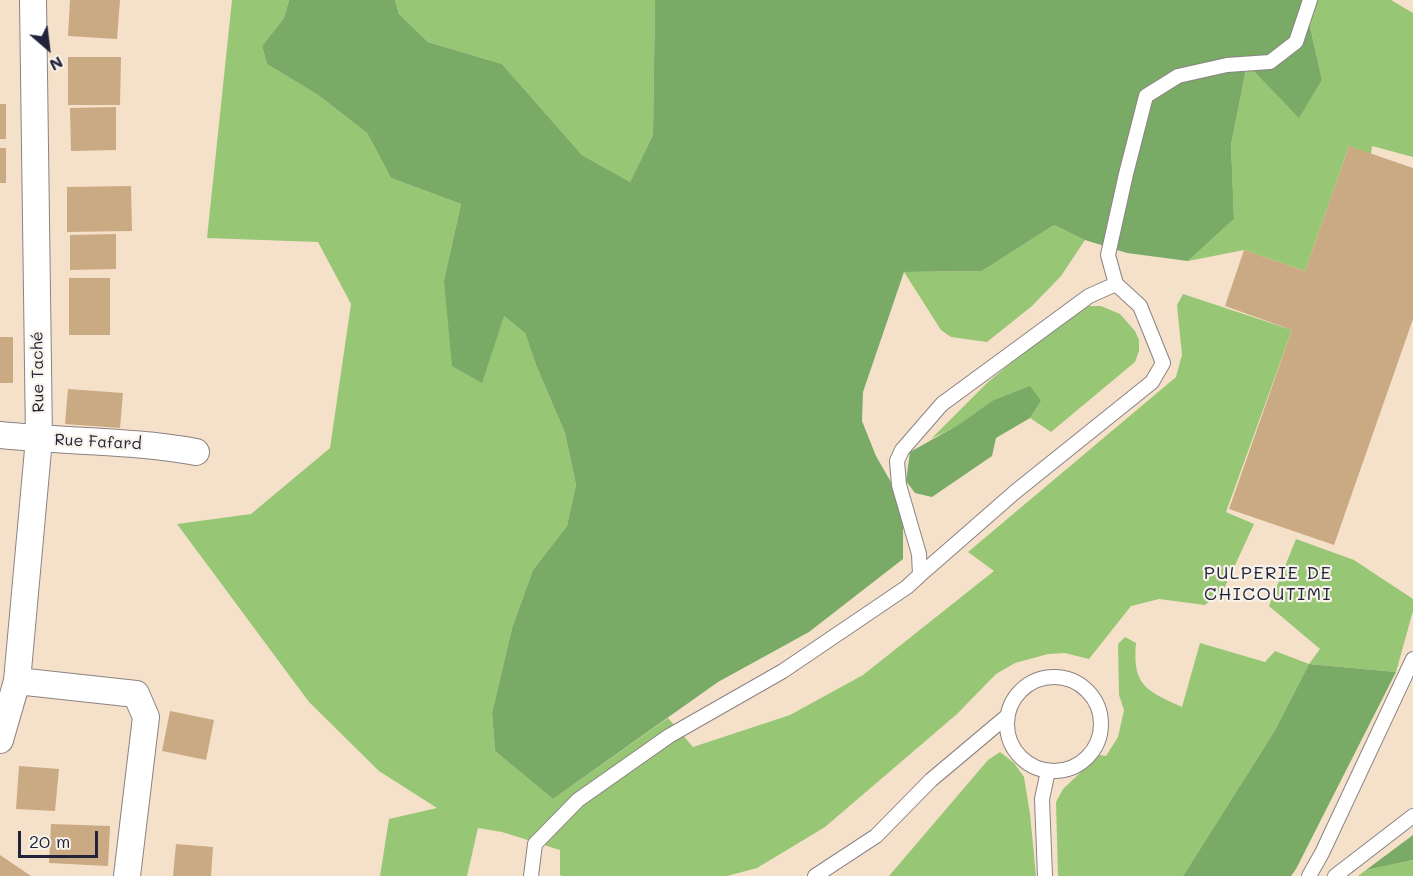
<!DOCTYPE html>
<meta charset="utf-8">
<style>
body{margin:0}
#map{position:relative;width:1413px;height:876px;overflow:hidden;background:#f5e1ca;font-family:Mali,sans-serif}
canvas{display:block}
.north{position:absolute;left:18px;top:18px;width:60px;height:60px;-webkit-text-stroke:4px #f7f3e8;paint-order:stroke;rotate:152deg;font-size:16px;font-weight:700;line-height:24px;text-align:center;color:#22223b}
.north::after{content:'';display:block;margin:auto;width:21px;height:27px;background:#22223b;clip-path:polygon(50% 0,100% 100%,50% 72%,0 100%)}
.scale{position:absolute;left:18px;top:831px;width:80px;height:27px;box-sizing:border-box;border:3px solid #22223b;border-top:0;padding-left:8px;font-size:18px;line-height:21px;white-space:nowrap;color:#22223b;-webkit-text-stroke:4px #f7f3e8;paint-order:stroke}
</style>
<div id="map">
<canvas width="1413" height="876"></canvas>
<div class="north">N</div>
<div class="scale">20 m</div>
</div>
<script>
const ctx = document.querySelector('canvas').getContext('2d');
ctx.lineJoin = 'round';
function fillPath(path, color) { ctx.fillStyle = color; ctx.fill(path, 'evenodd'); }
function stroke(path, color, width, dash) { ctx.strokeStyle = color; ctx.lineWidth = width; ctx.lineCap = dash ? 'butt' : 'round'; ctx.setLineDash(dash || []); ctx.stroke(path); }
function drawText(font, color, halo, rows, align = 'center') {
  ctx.font = font + ' Mali,sans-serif'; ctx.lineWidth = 4.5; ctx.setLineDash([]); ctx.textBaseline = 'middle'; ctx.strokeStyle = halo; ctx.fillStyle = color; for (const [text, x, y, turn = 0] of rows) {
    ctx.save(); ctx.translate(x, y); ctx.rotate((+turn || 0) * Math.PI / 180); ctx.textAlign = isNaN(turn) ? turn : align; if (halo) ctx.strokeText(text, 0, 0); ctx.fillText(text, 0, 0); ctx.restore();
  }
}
fillPath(new Path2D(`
 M232 0H289L284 18 262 46 267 64 318 95 367 133 391 178 461 204 444 280 504 316 525 333 536 365 565 433 576 485 567 526 533 570 512 628 492 713 495 751 553 799 668 718 693 747 790 715 863 675 994 571 968 552 1176 377 1182 355 1177 305 1183 294 1292 330 1226 512 1254 524 1224 589 1205 605 1159 599 1131 606 1089 659 1065 653 1048 654 1015 663 996 674 957 714 825 827 757 868 727 876H563L560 875V850L502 832 478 828 467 876H380L389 819 437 808 379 771 309 702 177 524 251 514 330 448 351 304 318 242 207 238Z
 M395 0H655L653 135 630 182 582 155 502 64 428 42 399 14Z
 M1304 0H1391L1413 13V157L1372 146 1371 154 1349 146 1305 271 1244 250 1188 261 1234 219 1231 145 1247 64 1299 117 1322 80Z
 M1054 225 1085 240 1061 276 1032 306 987 342 951 337 941 330 904 272 982 271Z
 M1089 306H1101L1120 314 1135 331 1139 340V351L1135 362 1051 432 1030 418 1041 401H992L961 424 931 439 988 382 1071 314Z
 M1296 539 1354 560 1413 599V611L1396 672 1309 664 1274 732 1183 876H1058L1056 802 1063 789 1099 755 1106 756 1118 737 1124 710 1119 695 1118 644 1125 637 1136 643C1132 686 1147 691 1182 707L1200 643 1265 662 1275 651 1309 664 1320 649 1269 606Z
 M1000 752 1014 763 1024 777 1030 814 1036 876H889L988 760Z
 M1413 860V876H1358L1366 870Z`), '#97c675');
fillPath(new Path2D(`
 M289 0H395L399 14 428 42 502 64 582 155 630 182 653 135 655 0H1304L1322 80 1299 118 1247 64 1231 145 1234 219 1188 261 1127 253 1085 240 1054 225 982 271 904 272 863 392 862 421 876 456 903 503V559L809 632 718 682 553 799 495 751 492 713 512 628 533 570 567 526 576 485 565 433 536 365 525 333 504 316 482 383 452 366 444 280 461 204 391 178 367 133 318 95 267 64 262 46 284 18Z
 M1030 386 1041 401 1030 418 996 438 992 456 932 497 915 493 906 481 910 452 960 424 992 401Z
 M1309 664 1396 672 1296 869 1291 876H1183L1274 732Z
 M1413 835V860L1366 870Z`), '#79ab66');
fillPath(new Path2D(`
 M70 0H120L117 39 68 36Z
 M68 57H121L120 105H68Z
 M0 104H6V139H0Z
 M116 107V150L71 151 70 108Z
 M1349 146 1413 168V319L1334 545 1229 509 1292 330 1225 306 1244 250 1305 271Z
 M0 148H6V183H0Z
 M131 186 132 231 67 232V187Z
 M116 234V269L70 270V235Z
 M69 278H110V335H69Z
 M0 337H13V383H0Z
 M68 389 123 393 120 428 65 424Z
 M170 711 214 720 206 760 162 751Z
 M19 766 59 769 55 811 16 809Z
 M51 824 110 826 108 866 49 863Z
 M176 844 213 847 211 876H173Z
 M0 855 31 876H0Z`), '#caaa82');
const lane = new Path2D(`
 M1116 284 1108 255 1126 174 1146 96 1178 76 1227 65 1270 62 1296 42 1310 0
 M1007 724a47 47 0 1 1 94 0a47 47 0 1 1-94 0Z
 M531 876 535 844 578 800 669 736 783 671 907 587 920 575 1015 492 1152 382 1163 363 1140 306 1116 284 1089 296 942 404 902 450 897 461 899 485 919 554 920 575
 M815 876 876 836 931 780 1006 717
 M1045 876 1042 799 1048 771
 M1309 876 1322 853 1413 659
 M1335 876 1413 816`);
const street = new Path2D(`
 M0 435C65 442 131 440 196 452
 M17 681 136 694 146 717 127 876
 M0 740 17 681 39 439 33 0`);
stroke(lane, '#8c8282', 16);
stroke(street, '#8c8282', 28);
stroke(lane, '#fff', 14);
stroke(street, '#fff', 26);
drawText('16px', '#22223b', '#f7f3e8', [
 ["Rue Taché",38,372,-91],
 ["Rue Fafard",98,442,3]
]);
ctx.letterSpacing = '1.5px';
drawText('18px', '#22223b', '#f7f3e8', [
 ["PULPERIE DE",1268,573],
 ["CHICOUTIMI",1268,594]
]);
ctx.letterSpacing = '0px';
</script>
